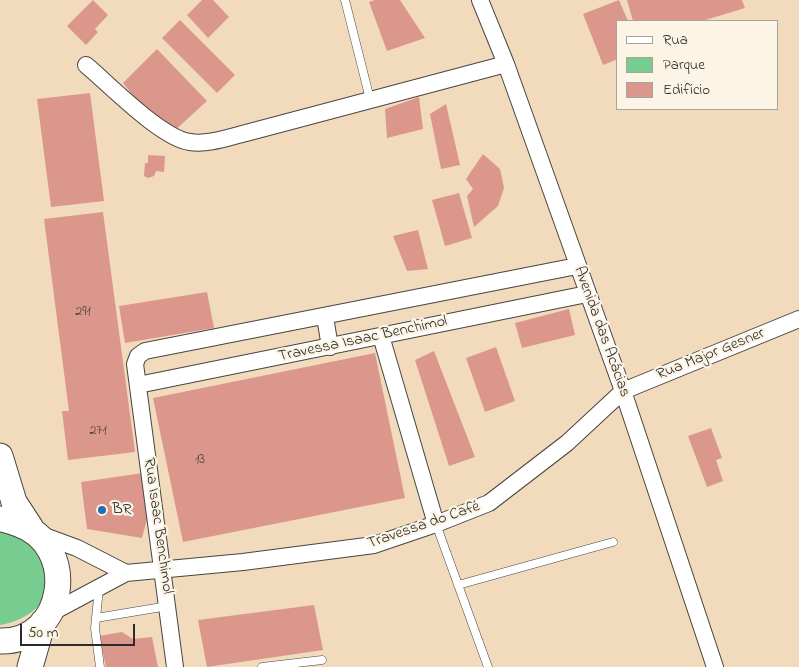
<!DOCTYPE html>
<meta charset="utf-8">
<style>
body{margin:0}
#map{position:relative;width:799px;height:667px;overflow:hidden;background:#f1dbbc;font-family:"Indie Flower",sans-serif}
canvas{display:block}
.legend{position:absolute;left:616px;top:20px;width:162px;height:90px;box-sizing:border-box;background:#fcf5e5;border:1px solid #a8a49b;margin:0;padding:6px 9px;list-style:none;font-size:15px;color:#2b2b2b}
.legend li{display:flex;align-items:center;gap:10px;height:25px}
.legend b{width:25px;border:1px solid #a8a49b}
.scale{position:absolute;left:20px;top:624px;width:115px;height:22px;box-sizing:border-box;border:2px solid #2b2b2b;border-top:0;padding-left:6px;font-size:15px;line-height:18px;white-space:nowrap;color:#2b2b2b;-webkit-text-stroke:4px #fcf5e5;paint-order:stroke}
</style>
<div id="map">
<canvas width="799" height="667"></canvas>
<ul class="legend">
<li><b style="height:6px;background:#fff"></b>Rua</li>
<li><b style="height:14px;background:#77cc8f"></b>Parque</li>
<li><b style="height:14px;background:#dc978d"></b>Edifício</li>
</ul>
<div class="scale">50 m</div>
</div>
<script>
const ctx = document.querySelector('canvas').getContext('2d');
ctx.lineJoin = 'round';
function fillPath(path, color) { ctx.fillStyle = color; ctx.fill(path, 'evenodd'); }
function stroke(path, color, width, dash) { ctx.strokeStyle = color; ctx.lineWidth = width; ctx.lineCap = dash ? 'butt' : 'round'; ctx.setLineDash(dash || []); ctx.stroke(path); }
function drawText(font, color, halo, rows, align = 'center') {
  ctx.font = font + ' "Indie Flower",sans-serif'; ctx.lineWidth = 4.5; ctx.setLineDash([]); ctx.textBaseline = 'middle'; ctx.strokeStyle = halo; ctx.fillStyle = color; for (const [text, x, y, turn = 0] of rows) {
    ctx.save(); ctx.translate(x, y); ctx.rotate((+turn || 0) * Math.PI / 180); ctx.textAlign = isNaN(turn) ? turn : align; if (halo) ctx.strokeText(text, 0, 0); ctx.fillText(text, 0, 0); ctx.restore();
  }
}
fillPath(new Path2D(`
 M0 526 39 547C42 557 48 570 48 581 49 607 21 622 0 625Z`), '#77cc8f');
fillPath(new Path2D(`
 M93 0 108 15 95 29 98 32 86 45 67 26Z
 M202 0H213L229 17 208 38 187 15Z
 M375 0H400L425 38 387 51 369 2Z
 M619 0 628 21H618V59L603 65 583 14Z
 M627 0H742L745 8 702 21H633Z
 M180 20 235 75 217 93 162 38Z
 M157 49 207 101 173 132 138 102 123 83Z
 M90 93 104 201 51 207 37 99Z
 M419 97 423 129 387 138 385 109Z
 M446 104 460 165 441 169 430 114Z
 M483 154 500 169 504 188 498 206 474 227 467 196 473 189 466 179Z
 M148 155 165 156 164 172 156 171 154 176 148 178 144 176 145 163H148Z
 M459 193 472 238 445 246 432 200Z
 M103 212 135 452 68 460 62 411H69L44 219Z
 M418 230 428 269 407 271 393 236Z
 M207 292 214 328 125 343 119 306Z
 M569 309 575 335 522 348 515 323Z
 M496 347 515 401 485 412 466 358Z
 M434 351 475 457 449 466 415 360Z
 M375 353 405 498 183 542 153 398Z
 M711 428 722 458 716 460 723 481 707 487 688 436Z
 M143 473 149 512 142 538 87 529 81 482Z
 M314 605 323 650 207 667 198 620Z
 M122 632 133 639 152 637 158 667H106L99 636Z`), '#dc978d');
const service = new Path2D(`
 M345 0 370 99
 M436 524 488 667
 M458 585 613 542
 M99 588 95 628 100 667
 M96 618 168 606
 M262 667 322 660`);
const minor = new Path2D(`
 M480 0 506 64 623 391 715 667
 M86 65C110 85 161 138 190 142 208 145 229 137 246 133L506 64
 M325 317 330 347
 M381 336 436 524
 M138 385 587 294
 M39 534 77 548 126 573
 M51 613 126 573 243 562 374 545 436 524 489 503 567 443 623 391 799 319
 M175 667 135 364 138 356 145 351 577 266`);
const primary = new Path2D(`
 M0 456 14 502 31 528
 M0 519C6 519 12 522 18 524 80 545 66 643 0 641
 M30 667 43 622`);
stroke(service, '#494541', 9);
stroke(minor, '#494541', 18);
stroke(primary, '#494541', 27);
stroke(service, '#fff', 8);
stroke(minor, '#fff', 16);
stroke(primary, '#fff', 25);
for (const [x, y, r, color] of [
 [102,510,5,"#1f6fb2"]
]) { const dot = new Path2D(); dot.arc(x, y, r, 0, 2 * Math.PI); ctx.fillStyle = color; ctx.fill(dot); stroke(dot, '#fcf5e5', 2); }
drawText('14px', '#574644', null, [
 ["291",83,313],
 ["271",98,432],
 ["13",200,461]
]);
drawText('16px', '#2b2b2b', '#fcf5e5', [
 ["Avenida das Acácias",601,332,70],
 ["Travessa Isaac Benchimol",363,340,-12],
 ["Rua Major Gesner",711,355,-22],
 ["Rua Isaac Benchimol",157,526,82],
 ["Travessa do Café",424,526,-19]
]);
drawText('16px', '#2b2b2b', '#fcf5e5', [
 ["BR",112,510]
], 'left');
</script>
